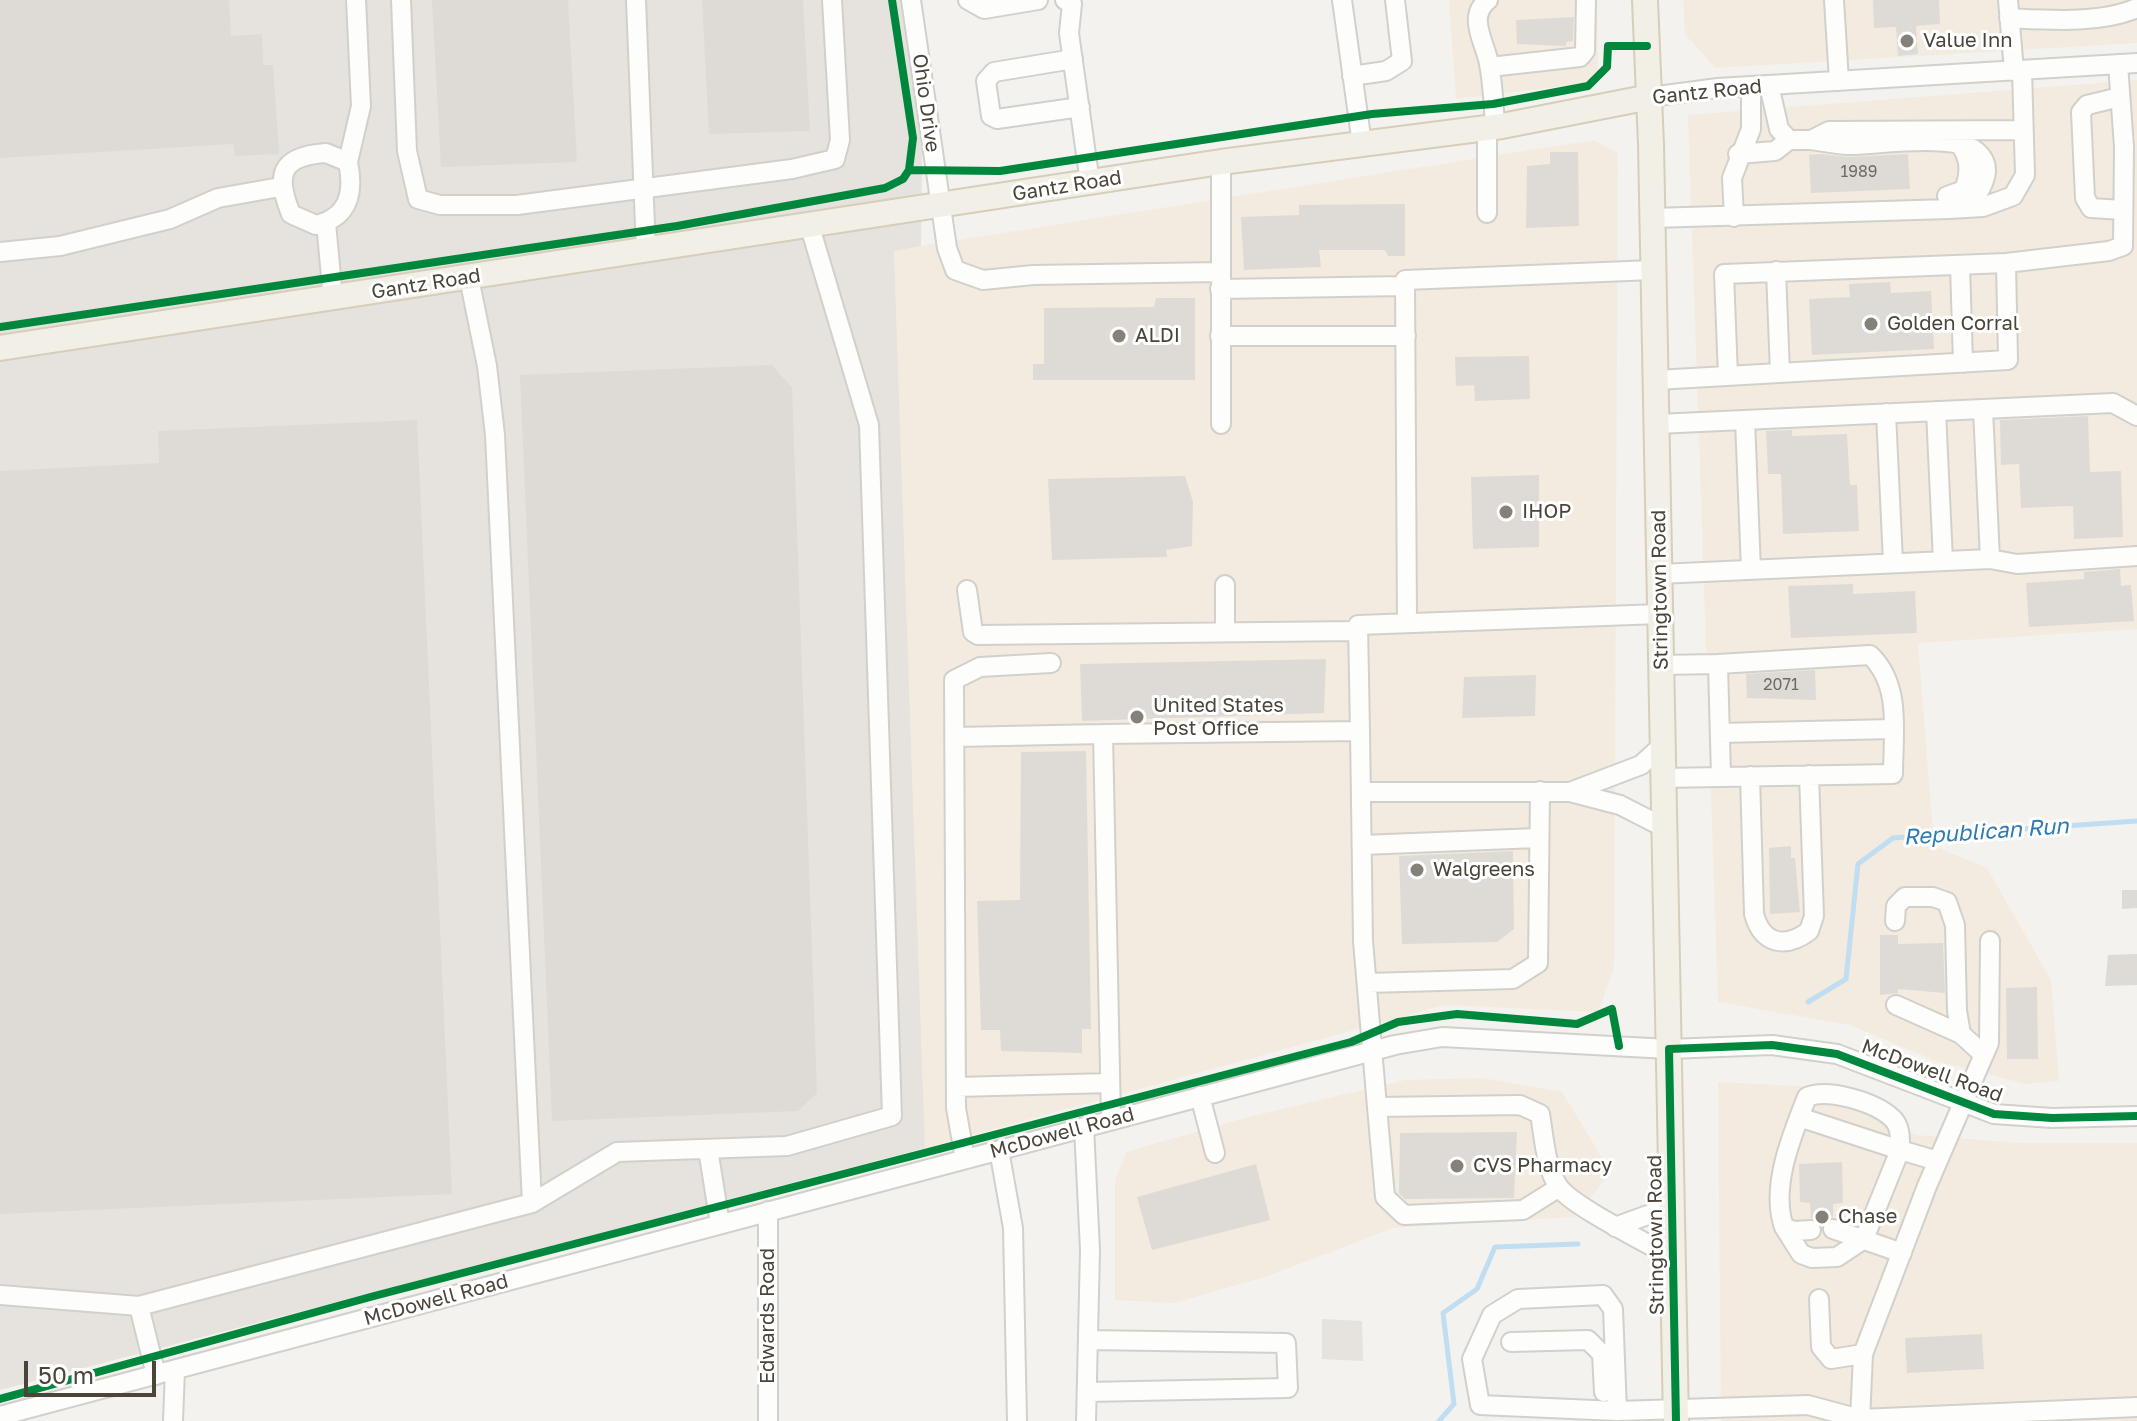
<!DOCTYPE html>
<style>
body{margin:0}
#map{position:relative;width:2137px;height:1421px;overflow:hidden;background:#f4f2ee;font-family:"Golos Text",sans-serif}
canvas{display:block}
.scale{position:absolute;left:24px;top:1361px;width:132px;height:36px;box-sizing:border-box;border:4px solid #4b4439;border-top:0;padding-left:10px;font-size:24px;line-height:28px;white-space:nowrap;color:#4b4439;-webkit-text-stroke:6px #fff;paint-order:stroke}
</style>
<div id="map">
<canvas width="2137" height="1421"></canvas>
<div class="scale">50 m</div>
</div>
<script>
const ctx = document.querySelector('canvas').getContext('2d');
ctx.lineJoin = 'round';
function fillPath(path, color) { ctx.fillStyle = color; ctx.fill(path, 'evenodd'); }
function stroke(path, color, width, dash) { ctx.strokeStyle = color; ctx.lineWidth = width; ctx.lineCap = dash ? 'butt' : 'round'; ctx.setLineDash(dash || []); ctx.stroke(path); }
function drawText(font, color, halo, rows, align = 'center') {
  ctx.font = font + ' "Golos Text",sans-serif'; ctx.lineWidth = 6; ctx.setLineDash([]); ctx.textBaseline = 'middle'; ctx.strokeStyle = halo; ctx.fillStyle = color; for (const [text, x, y, turn = 0] of rows) {
    ctx.save(); ctx.translate(x, y); ctx.rotate((+turn || 0) * Math.PI / 180); ctx.textAlign = isNaN(turn) ? turn : align; if (halo) ctx.strokeText(text, 0, 0); ctx.fillText(text, 0, 0); ctx.restore();
  }
}
fillPath(new Path2D(`
 M1449 0H1597L1598 82 1456 99Z
 M1683 0H2137V43L1715 68 1685 34Z
 M2137 80V629L1918 643 1934 846 1987 868 2051 980 2059 1081 2026 1084 1936 1061 1850 1025 1718 1002 1688 115Z
 M1594 140 1618 153 1614 968 1598 1012 1445 1005 925 1148 894 250Z
 M1483 1078 1562 1092 1611 1172 1575 1217 1393 1228 1268 1276 1174 1303 1115 1300V1180L1126 1152 1252 1116 1405 1080Z
 M1718 1082 1839 1088 1916 1135 2022 1143H2137V1421H1721Z`), '#f3ebdf');
fillPath(new Path2D(`
 M0 0H900L922 152 921 246 894 251 925 1148 0 1390Z
 M1322 1319 1362 1321 1363 1361 1322 1359Z`), '#e6e2de');
fillPath(new Path2D(`
 M828 320 830 357 607 367 605 330Z
 M454 376 456 412 240 422 238 386Z
 M21 425 23 463H0V426Z
 M28 1305 29 1328 0 1329V1306Z`), '#e6e3df');
stroke(new Path2D(`
 M1808 1002 1846 979 1858 864 1893 838 2137 821
 M1439 1421 1454 1404 1443 1313 1477 1289 1495 1247 1578 1244`), '#c0ddf1', 5);
fillPath(new Path2D(`
 M0 0H229L231 36 262 34 263 65H273L279 154 235 156 233 144 0 158Z
 M432 0H568L577 162 441 167Z
 M702 0H803L810 131 709 134Z
 M1873 0H1939L1940 24 1916 26 1918 54 1898 56 1896 27 1874 28Z
 M1574 17 1573 41 1566 42V46L1517 44 1516 20Z
 M1550 152H1578L1579 226 1526 228 1527 166 1550 164Z
 M1821 154 1848 157 1908 154 1910 189 1811 193 1809 155Z
 M1405 204V256H1388L1385 250H1319L1321 267 1244 270 1241 217 1299 215V205Z
 M1890 282 1891 293 1931 291 1934 349 1812 355 1809 299 1850 297 1849 284Z
 M1156 298H1195V380H1033V364H1044V308L1154 307Z
 M1529 356 1530 399 1475 401 1474 385 1456 386 1455 357Z
 M772 365 792 388 817 1093 798 1111 552 1121 520 375Z
 M2088 416 2090 472 2121 471 2123 537 2074 539 2073 506 2021 508 2019 464 2001 465 2000 420Z
 M417 420 452 1194 0 1214V471L159 463 158 431Z
 M1792 430V436L1847 434 1850 485H1857L1859 531 1783 534 1781 474H1768L1766 431Z
 M1539 475V547L1473 549 1471 477Z
 M1185 476 1193 502 1192 546 1166 550 1167 557 1052 560 1048 479Z
 M2120 569 2121 586 2131 585 2134 621 2029 627 2026 583 2084 579V572Z
 M1853 584V594L1915 591 1917 633 1791 638 1788 586Z
 M1326 659 1324 713 1082 721 1080 664Z
 M1815 670 1816 700 1747 698 1746 674Z
 M1536 675 1535 716 1462 718 1464 677Z
 M1086 751 1091 1029H1082V1053L1001 1051 1000 1030H981L977 901 1020 900 1021 752Z
 M1791 846V858H1795L1800 912 1770 914 1769 848Z
 M1513 851 1514 929 1497 942 1402 944 1399 856Z
 M2122 890H2137V908L2122 909Z
 M1880 935H1898V944L1943 943 1945 993 1898 989V993L1880 995Z
 M2137 954V985L2105 986 2108 955Z
 M2037 987 2038 1059H2007L2006 988Z
 M1517 1132 1514 1198 1405 1199 1399 1193 1400 1133Z
 M1842 1162 1843 1203 1833 1204V1217L1822 1225 1811 1218 1810 1203 1800 1202 1799 1164Z
 M1256 1164 1270 1220 1152 1250 1137 1197Z
 M1982 1334 1984 1369 1907 1373 1905 1338Z`), '#dedbd6');
const minor = new Path2D(`
 M401 0 407 151 418 199 440 205H517L792 169 835 159 840 140 832 0
 M636 0 646 251
 M911 0 947 248 955 270 983 280 1033 275 1219 272
 M968 0 984 9 1038 0
 M1065 0 1072 4 1069 33 1090 183
 M1342 0 1362 144
 M1488 0C1466 17 1486 44 1489 64 1493 85 1494 106 1495 127
 M1834 0 1839 81
 M2008 0 2014 71
 M2009 18C2049 20 2100 24 2137 8
 M1073 59 994 72 986 81 991 116 997 119 1080 107
 M1490 67 1580 57 1585 51 1586 0
 M1352 76 1386 71 1402 61 1395 0
 M1769 85 1779 129 1789 140H1811L1829 131 2023 130
 M1650 97 1718 88 2137 63
 M2120 97 2087 105 2081 112 2085 198 2091 208 2123 210
 M1811 140C1823 142 1835 144 1848 145 1876 145 1955 133 1976 151 1992 164 1986 180 1977 195L1953 197
 M326 153 348 162C354 191 350 217 316 225L291 214C275 175 280 156 326 153Z
 M1738 154 1775 151 1789 140
 M348 162 361 106 356 0
 M1221 162V424
 M1947 196 1964 190C1970 174 1971 159 1960 145
 M1487 213V128
 M1734 217 1732 178 1751 129V86
 M1653 218 1949 209 1983 207 2013 196 2025 175 2022 70
 M326 223 333 298
 M0 252 60 246 170 219 218 198 280 187
 M1960 265 1963 363
 M1776 271 1780 373
 M469 278 487 366 495 435 532 1203
 M1220 289 1405 286
 M1220 336H1406
 M1728 376 1724 274 2006 263
 M1656 380 2008 360 2006 263 2109 251 2123 246 2124 147 2118 64
 M1983 409 1990 559
 M1936 411 1943 561
 M1886 413 1893 562
 M1745 420 1751 570
 M1657 424 2113 403 2137 416
 M1659 574 1990 559 2017 564 2137 556
 M1225 585V630
 M967 590 973 632 978 635 1358 631
 M1407 623 1405 280 1653 270
 M1661 665 1718 664
 M1360 731 1358 625 1660 614
 M1720 733 1893 729
 M955 737 1103 734
 M1750 776 1754 914C1762 944 1785 949 1809 931L1814 916 1809 775
 M1663 778 1893 774C1893 734 1902 685 1870 655L1718 664 1721 777
 M1361 792H1570L1620 805 1665 828
 M1570 792 1641 765 1663 745
 M1362 845 1537 838
 M1895 921 1896 906 1905 897H1933L1947 902 1955 925 1957 1011 1961 1034 1984 1055
 M1367 983 1513 979 1538 963 1540 791
 M1896 1005 1961 1034
 M956 1087 1110 1083
 M1200 1096 1215 1153
 M1377 1107 1385 1197 1404 1215 1523 1210 1558 1188
 M1111 1120 1103 734 1360 731 1363 941 1377 1107 1520 1105 1540 1114C1544 1136 1545 1166 1558 1186 1571 1206 1648 1243 1673 1258
 M1084 1127 1090 1250 1086 1421
 M708 1149 720 1224
 M999 1150 1013 1228 1017 1421
 M965 1159 956 1108 954 680 980 667 1051 663
 M768 1211V1421
 M1615 1227 1672 1206
 M1784 1227 1801 1254 1812 1258 1837 1257 1864 1239 1900 1150 1799 1117
 M1833 1229 1902 1253
 M1811 1230 1794 1231 1784 1227C1770 1187 1792 1135 1807 1097 1828 1088 1875 1102 1892 1118 1901 1126 1900 1139 1900 1150L1938 1161
 M0 1295 139 1306 156 1375
 M1819 1299 1821 1347 1831 1359 1863 1354
 M139 1306 532 1203 617 1152 787 1146 892 1116 869 425 810 227
 M1511 1342 1588 1340 1602 1354 1604 1392
 M1087 1392 1288 1388 1286 1343 1089 1340
 M1617 1411 1613 1309 1603 1295 1518 1299 1492 1315 1472 1359 1480 1405 1617 1411 1808 1405 1860 1419 1847 1421
 M0 1416 1395 1045 1442 1037 1669 1049 1772 1045 1837 1054 1994 1114 2052 1118 2137 1116
 M1860 1419 2137 1407
 M173 1421 175 1370
 M1860 1421 1863 1354 1927 1186 1989 1043 1990 941`);
const major = new Path2D(`
 M1645 0 1651 145 1676 1421
 M0 348 1221 162 1502 126 1650 97`);
stroke(minor, '#d2d0cb', 22);
stroke(major, '#d6cebb', 28);
stroke(minor, '#fdfdfc', 18);
stroke(major, '#f2efe6', 24);
stroke(new Path2D(`
 M892 0 913 138 909 170
 M0 327 677 226 885 188 903 179 909 170 1000 171 1372 114 1493 104 1588 86 1607 67 1608 46H1647
 M0 1399 374 1296 1351 1042 1398 1022 1457 1014 1577 1024 1612 1009 1619 1046
 M1676 1421 1669 1049 1772 1045 1837 1054 1994 1114 2052 1118 2137 1116`), '#00873e', 8);
for (const [x, y, r, color] of [
 [1907,41,8,"#868178"],
 [1871,324,8,"#868178"],
 [1119,336,8,"#868178"],
 [1506,512,8,"#868178"],
 [1137,717,8,"#868178"],
 [1417,870,8,"#868178"],
 [1457,1166,8,"#868178"],
 [1822,1217,8,"#868178"]
]) { const dot = new Path2D(); dot.arc(x, y, r, 0, 2 * Math.PI); ctx.fillStyle = color; ctx.fill(dot); stroke(dot, '#fff', 3); }
drawText('16px', '#706a61', null, [
 ["1989",1859,172],
 ["2071",1781,685]
]);
drawText('20px', '#4b4439', '#fff', [
 ["Value Inn",1923,41],
 ["Golden Corral",1887,324],
 ["ALDI",1135,336],
 ["IHOP",1522,512],
 ["United States",1153,706],
 ["Post Office",1153,729],
 ["Walgreens",1433,870],
 ["CVS Pharmacy",1473,1166],
 ["Chase",1838,1217]
], 'left');
drawText('20px', '#4b4439', '#fff', [
 ["Gantz Road",1707,92,-6],
 ["Ohio Drive",926,103,82],
 ["Gantz Road",1067,186,-9],
 ["Gantz Road",426,284,-9],
 ["Stringtown Road",1660,590,-91],
 ["McDowell Road",1932,1071,20],
 ["McDowell Road",1062,1133,-15],
 ["Stringtown Road",1656,1235,-91],
 ["McDowell Road",436,1300,-15],
 ["Edwards Road",768,1316,-90]
]);
drawText('italic 22px', '#2e7ab2', '#fff', [
 ["Republican Run",1986,832,-4]
]);
</script>
